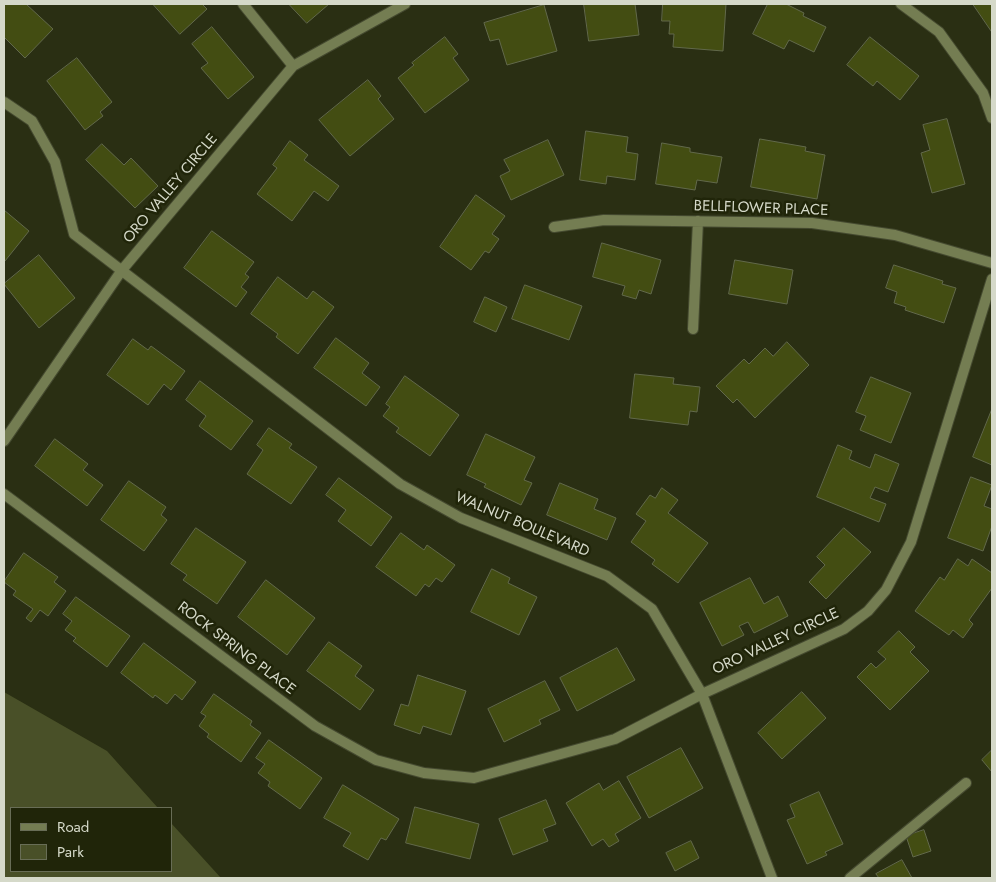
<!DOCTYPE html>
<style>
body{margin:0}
#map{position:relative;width:996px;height:882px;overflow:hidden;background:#2a2f13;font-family:Jost,sans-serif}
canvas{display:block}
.frame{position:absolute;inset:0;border:5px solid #d5d9c9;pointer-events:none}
.legend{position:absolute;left:10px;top:807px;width:162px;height:65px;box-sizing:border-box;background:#202509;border:1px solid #686d56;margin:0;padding:6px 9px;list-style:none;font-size:15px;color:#d5d9c9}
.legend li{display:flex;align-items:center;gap:10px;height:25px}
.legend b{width:25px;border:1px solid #686d56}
</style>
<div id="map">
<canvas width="996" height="882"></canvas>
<div class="frame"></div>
<ul class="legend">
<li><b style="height:6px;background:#747d52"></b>Road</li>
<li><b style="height:14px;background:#495028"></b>Park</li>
</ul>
</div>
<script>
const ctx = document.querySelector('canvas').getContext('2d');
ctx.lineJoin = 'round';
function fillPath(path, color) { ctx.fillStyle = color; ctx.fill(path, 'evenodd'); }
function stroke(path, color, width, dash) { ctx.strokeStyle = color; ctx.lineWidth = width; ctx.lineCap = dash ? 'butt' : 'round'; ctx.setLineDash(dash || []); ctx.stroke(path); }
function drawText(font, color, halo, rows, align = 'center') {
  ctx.font = font + ' Jost,sans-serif'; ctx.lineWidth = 5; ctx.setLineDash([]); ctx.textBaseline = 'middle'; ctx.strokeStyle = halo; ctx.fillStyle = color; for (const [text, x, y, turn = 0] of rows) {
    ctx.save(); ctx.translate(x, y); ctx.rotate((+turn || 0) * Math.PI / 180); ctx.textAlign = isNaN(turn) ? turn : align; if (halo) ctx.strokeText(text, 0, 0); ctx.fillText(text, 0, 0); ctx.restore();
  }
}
fillPath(new Path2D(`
 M4 692 107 751 158 808H11V871H171V823L221 878H4Z`), '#495028');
const building = new Path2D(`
 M4 4H26L53 29 25 58 4 37Z
 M153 4H202L207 9 180 34Z
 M289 4H329L307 23Z
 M584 4H635L639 35 589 41Z
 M663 4H726L723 51 673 47 674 34H669L670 21H662Z
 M768 4H786L804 13 803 16 826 27 814 52 789 40 784 49 753 34Z
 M973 4H992V32Z
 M544 5 557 51 507 65 499 39 490 41 484 23Z
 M212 27 254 77 228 99 201 68 208 63 192 44Z
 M445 37 458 54 453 58 469 80 425 113 398 78 414 65 412 63Z
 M870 37 919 76 900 100 877 81 873 86 847 65Z
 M77 58 112 102 100 112 103 116 85 130 47 81Z
 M368 80 381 96 378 99 394 119 350 156 319 120Z
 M947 119 965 184 932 193 921 153 930 150 923 125Z
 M586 131 628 137 626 152 638 154 635 180 607 176 606 184 580 180Z
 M760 139 806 147 805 151 825 155 817 199 751 187Z
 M548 140 564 175 511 200 500 176 510 171 504 160Z
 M290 141 308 155 304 160 339 186 328 201 314 191 292 221 257 194 277 168 273 165Z
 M662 143 690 148V152L722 157 717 183 697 180 695 190 656 184Z
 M102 144 124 165 131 158 158 186 135 208 86 160Z
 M476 195 505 216 492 234 499 239 489 253 485 251 471 270 440 247Z
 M4 210 29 231 5 261 4 260Z
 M212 231 254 262 245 274 249 277 241 287 247 292 236 307 184 268Z
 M602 243 661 260 651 294 639 290 636 299 622 295 625 286 593 277Z
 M39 255 75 298 39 328 4 284Z
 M735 260 793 270 787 304 729 294Z
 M894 265 943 281 942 284 956 288 944 323 905 310 906 307 894 303 897 292 886 288Z
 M278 277 307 299 313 291 334 307 298 354 276 337 278 334 251 314Z
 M525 285 582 306 569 340 512 319Z
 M485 297 507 307 496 332 474 322Z
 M336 338 369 363 362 373 380 387 366 406 314 368Z
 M133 339 148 350 151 346 185 371 171 390 164 384 148 405 107 375Z
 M787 342 809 365 755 418 737 399 733 403 716 386 744 359 749 364 765 348 773 356Z
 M635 374 674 378 673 384 700 387 697 412 690 411 688 425 630 418Z
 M405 376 459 415 430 456 396 432 399 428 383 416 390 407 386 404Z
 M871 377 911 393 891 443 860 430 866 416 856 412Z
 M200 381 253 421 231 450 199 426 206 416 186 400Z
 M992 409V465L973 457Z
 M269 428 292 444 289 448 317 467 291 504 247 474 263 450 257 445Z
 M486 434 535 457 524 480 532 483 521 505 484 487 486 484 467 475Z
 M55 439 88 464 83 470 103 485 87 506 35 466Z
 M838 445 852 451 849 459 870 468 875 454 899 464 888 492 875 487 870 498 886 504 879 522 817 497Z
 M971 477 992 485 984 506 992 509V526L983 551 948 538Z
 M339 478 392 517 371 546 338 521 346 510 326 495Z
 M129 481 166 507 161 515 167 520 144 551 101 520Z
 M560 483 598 499 594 509 616 518 607 540 547 515Z
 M662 488 678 500 668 513 708 543 678 583 652 564 655 560 631 542 646 521 636 514 650 495 655 498Z
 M196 528 246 562 217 604 183 580 187 575 171 564Z
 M844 528 871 552 826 599 809 582 825 565 817 557Z
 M401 533 424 550 427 545 455 565 442 582 436 578 429 587 425 584 416 596 376 567Z
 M24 553 58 577 54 582 66 591 48 616 40 610 31 622 26 618 33 609 13 595 16 591 4 582Z
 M958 559 968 566 972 559 992 573V588L969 620 973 624 963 638 953 630 949 635 915 611 940 577 944 580Z
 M492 569 510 578 508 583 537 597 519 635 471 612Z
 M750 578 764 604 778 596 788 616 754 633 748 622 739 626 744 635 722 646 700 603Z
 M266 580 315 618 287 655 238 617Z
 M76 597 130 636 107 667 73 641 76 638 65 630 72 621 63 614Z
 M899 631 915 647 910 652 929 671 890 710 857 677 871 663 876 668 886 659 878 652Z
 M329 642 362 666 355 676 374 690 360 710 307 671Z
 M144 643 196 682 182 700 175 694 167 704 155 695 153 698 121 673Z
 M617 648 635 680 577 711 560 678Z
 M418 675 466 691 451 735 423 726 420 734 394 725 401 704 408 706Z
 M545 681 560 710 539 720 541 724 504 742 488 709Z
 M802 692 826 718 782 759 758 733Z
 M214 694 252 721 250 725 261 733 241 762 207 737 209 734 199 726 206 716 201 713Z
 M269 740 322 778 300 809 268 786 270 782 258 773 265 764 256 758Z
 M681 748 703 788 649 818 627 777Z
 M992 750V772L982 760Z
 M619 781 641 818 615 834 619 841 609 847 603 839 592 846 566 803 599 783 603 790Z
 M343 785 399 819 386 840 381 838 368 860 343 846 351 833 324 818Z
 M819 792 843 844 825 852 827 855 807 864 787 820 795 817 790 805Z
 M546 800 556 824 543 829 548 841 513 855 499 819Z
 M415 807 479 824 470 859 406 843Z
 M924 830 931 851 913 857 906 836Z
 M691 841 699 858 675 871 666 853Z
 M902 860 912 878H879L876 874Z`);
fillPath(building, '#434d12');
stroke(building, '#62694b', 1);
const minor = new Path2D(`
 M243 4 293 66
 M901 4 939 32 983 93 992 118
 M4 102 32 121 55 162 74 234 400 484 461 518 607 576 652 609 702 694 772 878
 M554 227 604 220 812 223 895 235 992 263
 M693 329 698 221
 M4 441 122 270 293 66 405 4
 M4 494 315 726 376 760 424 773 474 778 615 739 702 694 844 629 868 611 886 590 911 542 992 279
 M850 878 966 783`);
stroke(minor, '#454a30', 12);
stroke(minor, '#747d52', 10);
drawText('15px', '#d5d9c9', '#202509', [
 ["ORO VALLEY CIRCLE",171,189,-50],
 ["BELLFLOWER PLACE",761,209,2],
 ["WALNUT BOULEVARD",522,525,23],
 ["ORO VALLEY CIRCLE",776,642,-25],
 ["ROCK SPRING PLACE",236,649,37]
]);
</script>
